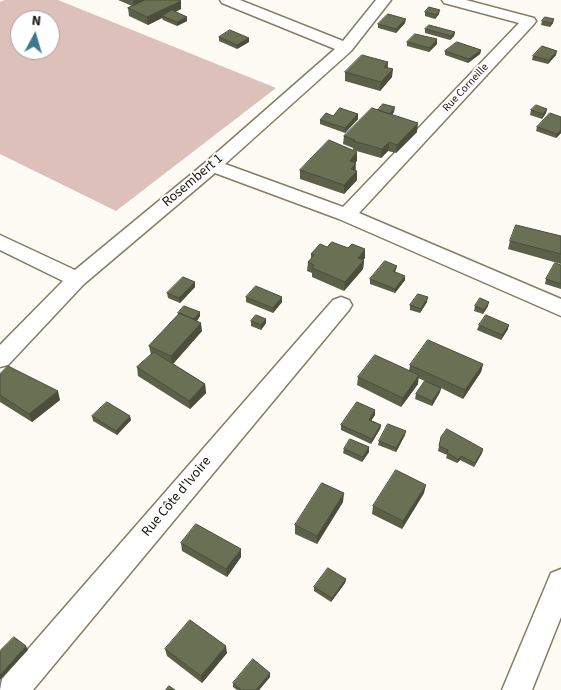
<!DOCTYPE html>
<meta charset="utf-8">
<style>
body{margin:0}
#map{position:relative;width:561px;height:690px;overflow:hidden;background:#fefbf5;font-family:"Source Sans 3",sans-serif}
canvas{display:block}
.north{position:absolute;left:10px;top:10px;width:50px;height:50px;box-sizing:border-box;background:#fff;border:1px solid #a3a19d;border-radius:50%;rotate:6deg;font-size:14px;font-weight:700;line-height:20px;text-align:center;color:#1a150b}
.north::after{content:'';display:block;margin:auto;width:18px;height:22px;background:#3c7990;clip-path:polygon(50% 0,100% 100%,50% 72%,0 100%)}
</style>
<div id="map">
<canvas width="561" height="690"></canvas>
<div class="north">N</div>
</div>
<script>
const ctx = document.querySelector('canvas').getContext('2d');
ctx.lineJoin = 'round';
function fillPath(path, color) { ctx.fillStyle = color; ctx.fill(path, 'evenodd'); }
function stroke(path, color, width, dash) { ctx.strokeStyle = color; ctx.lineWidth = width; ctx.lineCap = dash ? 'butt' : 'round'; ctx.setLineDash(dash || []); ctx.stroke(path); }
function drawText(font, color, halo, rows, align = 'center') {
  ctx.font = font + ' "Source Sans 3",sans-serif'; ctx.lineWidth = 4; ctx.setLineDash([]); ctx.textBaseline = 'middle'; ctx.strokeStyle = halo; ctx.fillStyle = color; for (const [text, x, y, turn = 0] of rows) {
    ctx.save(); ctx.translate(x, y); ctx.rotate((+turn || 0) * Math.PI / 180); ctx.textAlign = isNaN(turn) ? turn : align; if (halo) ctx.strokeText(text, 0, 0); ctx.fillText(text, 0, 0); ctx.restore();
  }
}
fillPath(new Path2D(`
 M5 0H58L276 88 116 211 0 154V2ZM20 20H50V50H20Z`), '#ddc0b9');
const minor = new Path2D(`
 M220 0H240L343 41 376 0H391L351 51 225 164 343 207 519 23 444 3 442 0H466L534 18 536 21 534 24 359 213 561 299V316L339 219 215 173 84 284 8 365 0 367V345L63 281 0 250V235L75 270 206 162 335 49 222 3Z
 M341 297 349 300 352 305 349 310 33 690H0L2 679 333 300Z
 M561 569V617L532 690H502L551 573Z`);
stroke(minor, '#867c61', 3);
fillPath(minor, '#fff');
fillPath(new Path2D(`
 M118 0H179L181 1V9L175 12 187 17V21L177 26 163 20 162 18 148 25 129 16 128 8 132 6Z
 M425 12 439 14 435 19 425 16Z
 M542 21 553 23 550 27 541 25Z
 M405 23 396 33 378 28V24Z
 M425 29 455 32 454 36 450 40 425 33Z
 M219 37 249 38V42L237 49 219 41Z
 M437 39V44L429 52 407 46V42Z
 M481 50 480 54 468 63 445 55V51Z
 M556 55 548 64 532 60 533 56Z
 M388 62V68L392 77 380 91 345 81V72Z
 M547 109 546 113 542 119 530 115 531 110Z
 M378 110 394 112 392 115 417 132 396 153 388 151 381 158 353 150V148L343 144 344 136Z
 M358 114V119L345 133 320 124V120L333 116Z
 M561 117V133L556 138 536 131 537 127Z
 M357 152V161L355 162 357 180 344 194 300 179V170Z
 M561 236V264L508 249 510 241Z
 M327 247 365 258 363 260H364L363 269 344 291 312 277V273L307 271 308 262 311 259V254Z
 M561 265V289L545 284 546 279Z
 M397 266 396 270 395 272 405 280 395 293 370 284V279Z
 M195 282V287L180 303 168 298 167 293Z
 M246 297 282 302 273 313 246 302Z
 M427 302 420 313 410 310V305Z
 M475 306H488L483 314 474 311Z
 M200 312V316L197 321 202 331 173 364 205 384 206 393 190 409 138 376 137 367 151 355 149 346 178 315V313Z
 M266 319V323L261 330 251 326V321Z
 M479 325 508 329 501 340 477 330Z
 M483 364 481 372 463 399 441 388 440 392 432 406 415 399 416 394 425 381 418 378V384L401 407 357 385 358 377 409 371 410 365Z
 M0 374 60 400 32 422 0 402Z
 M375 415 371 420 381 425 380 429 371 444 341 430V425Z
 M92 416 131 420 117 435 93 421Z
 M405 435 396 452 378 445 379 441Z
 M441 437 483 449 482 453 474 467 460 460 457 463 446 458 447 455 438 451Z
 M369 447V452L362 462 343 453 344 449Z
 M424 493 402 529 372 514 373 506Z
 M343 502 317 544 295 534V525Z
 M181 543 241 557 227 577 182 551Z
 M346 579 345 583 331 602 314 591V587Z
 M165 649 227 653 202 683 167 656Z
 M270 677 259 690H237L233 687V683Z`), '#5b6048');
fillPath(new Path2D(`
 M133 0H148L134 7Z
 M181 1V9L165 17 162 16V18L148 25 147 17Z
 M440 10 439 14 435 19 436 15Z
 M187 17V21L177 26V22Z
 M406 19 405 23 396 33V29Z
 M554 19 553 23 550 27 551 23Z
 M455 32 454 36 450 40 451 36Z
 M249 38V42L237 49V45Z
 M437 39V44L429 52 430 48Z
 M481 50 480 54 468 63 469 59Z
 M557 51 556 55 548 64 549 60Z
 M393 69 392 77 380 91 381 82Z
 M395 107 394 112 389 118V114Z
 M547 109 546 113 542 119 543 114Z
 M358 114V119L345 133V128Z
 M418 123 417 132 396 153 397 145Z
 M561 130V133L556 138 557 134Z
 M389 142 388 151 381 158 382 149Z
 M357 152V161L349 169 350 161Z
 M356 163 355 171 351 169Z
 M357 171V180L344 194V185Z
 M365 249V258L357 266 358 258Z
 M364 260 363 269 344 291 345 282Z
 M405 276V280L395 293V289Z
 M195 282V287L180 303 179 298Z
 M282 297V302L273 313V308Z
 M428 297 427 302 420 313 421 309Z
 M489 302 488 306 483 314 484 310Z
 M200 312V316L195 323 194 319Z
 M266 319V323L261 330V325Z
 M201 323 202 331 172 365 171 356Z
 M509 325 508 329 501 340 502 335Z
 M483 364 481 372 463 399 465 390Z
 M419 375 418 384 401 407 403 398Z
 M205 384 206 393 190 409 189 401Z
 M441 388 440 392 432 406V401Z
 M58 391 60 400 32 422 29 414Z
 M375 410V415L369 424V420Z
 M130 416 131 420 117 435 116 431Z
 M381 425 380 429 371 444 372 439Z
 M406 431 405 435 396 452V448Z
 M369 447V452L362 462 363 457Z
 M483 449 482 453 474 467 475 463Z
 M461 456 460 460 457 463 458 459Z
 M426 485 424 493 402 529 403 521Z
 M344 493 343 502 317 544V536Z
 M241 549V557L227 577 226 569Z
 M346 579 345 583 331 602 332 598Z
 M26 646 28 650 0 680V675Z
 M226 646 227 653 202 683 201 676Z
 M270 673V677L259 690H256Z`), '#4a4e3b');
const building = new Path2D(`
 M145 0H179L181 1 147 17 128 8Z
 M429 7 440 10 436 15 425 12Z
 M172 10 187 17 177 22 162 16Z
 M388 14 406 19 396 29 378 24Z
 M545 17 554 19 551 23 542 21Z
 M429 25 455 32 451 36 425 29Z
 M230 30 249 38 237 45 219 37Z
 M415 34 437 39 430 48 407 42Z
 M457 42 481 50 469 59 445 51Z
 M542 46 557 51 549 60 533 56Z
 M362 55 388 62 384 67 393 69 381 82 345 72Z
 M383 104 395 107 389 114 378 110Z
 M536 105 547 109 543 114 531 110Z
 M340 108 358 114 345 128 320 120 326 113 333 116Z
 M372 108 418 123 397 145 389 142 382 149 353 141 355 140 344 136Z
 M550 113 561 117V130L557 134 537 127Z
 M329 140 357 152 350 161 356 163 351 169 357 171 344 185 300 170Z
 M516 225 561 236V254L510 241Z
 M332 242 348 248 352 244 365 249 358 258 364 260 345 282 312 268 314 265 308 262 314 255 311 254 320 244 327 247Z
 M385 261 397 266 393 271 405 276 395 289 370 279Z
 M555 263 561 265V284L546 279Z
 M183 277 195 282 179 298 167 293Z
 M256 286 282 297 273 308 246 297Z
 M418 294 428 297 421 309 410 305Z
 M480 298 489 302 484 310 475 306Z
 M184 306 200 312 194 319 178 313Z
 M180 313 201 323 171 356 149 346Z
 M256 315 266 319 261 325 251 321Z
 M486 315 509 325 502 335 479 325Z
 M428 340 483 364 465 390 410 365Z
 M154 352 205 384 189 401 137 367Z
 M375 355 419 375 403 398 358 377Z
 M8 366 58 391 29 414 0 395V374Z
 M425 381 441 388 432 401 416 394Z
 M107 402 130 416 116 431 92 416Z
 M357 402 375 410 369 420 381 425 372 439 341 425Z
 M388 424 406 431 396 448 379 441Z
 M447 429 483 449 475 463 461 456 458 459 447 453 448 450 439 446 441 437Z
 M350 439 369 447 363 457 344 449Z
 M396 470 426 485 403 521 373 506Z
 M322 483 344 493 317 536 295 525Z
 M196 524 241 549 226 569 181 543Z
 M328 568 346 579 332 598 314 587Z
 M190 620 226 646 201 676 165 649Z
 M14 637 26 646 0 675V651Z
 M253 659 270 673 256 690H241L233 683Z
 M169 686 175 690H166Z`);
fillPath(building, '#6a7054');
stroke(building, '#4a4e3b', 1);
drawText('11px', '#1a150b', '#fff', [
 ["Rue Corneille",466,88,-47]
]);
drawText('14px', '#1a150b', '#fff', [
 ["Rosembert 1",193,181,-40],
 ["Rue Côte d'Ivoire",177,497,-50]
]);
</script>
